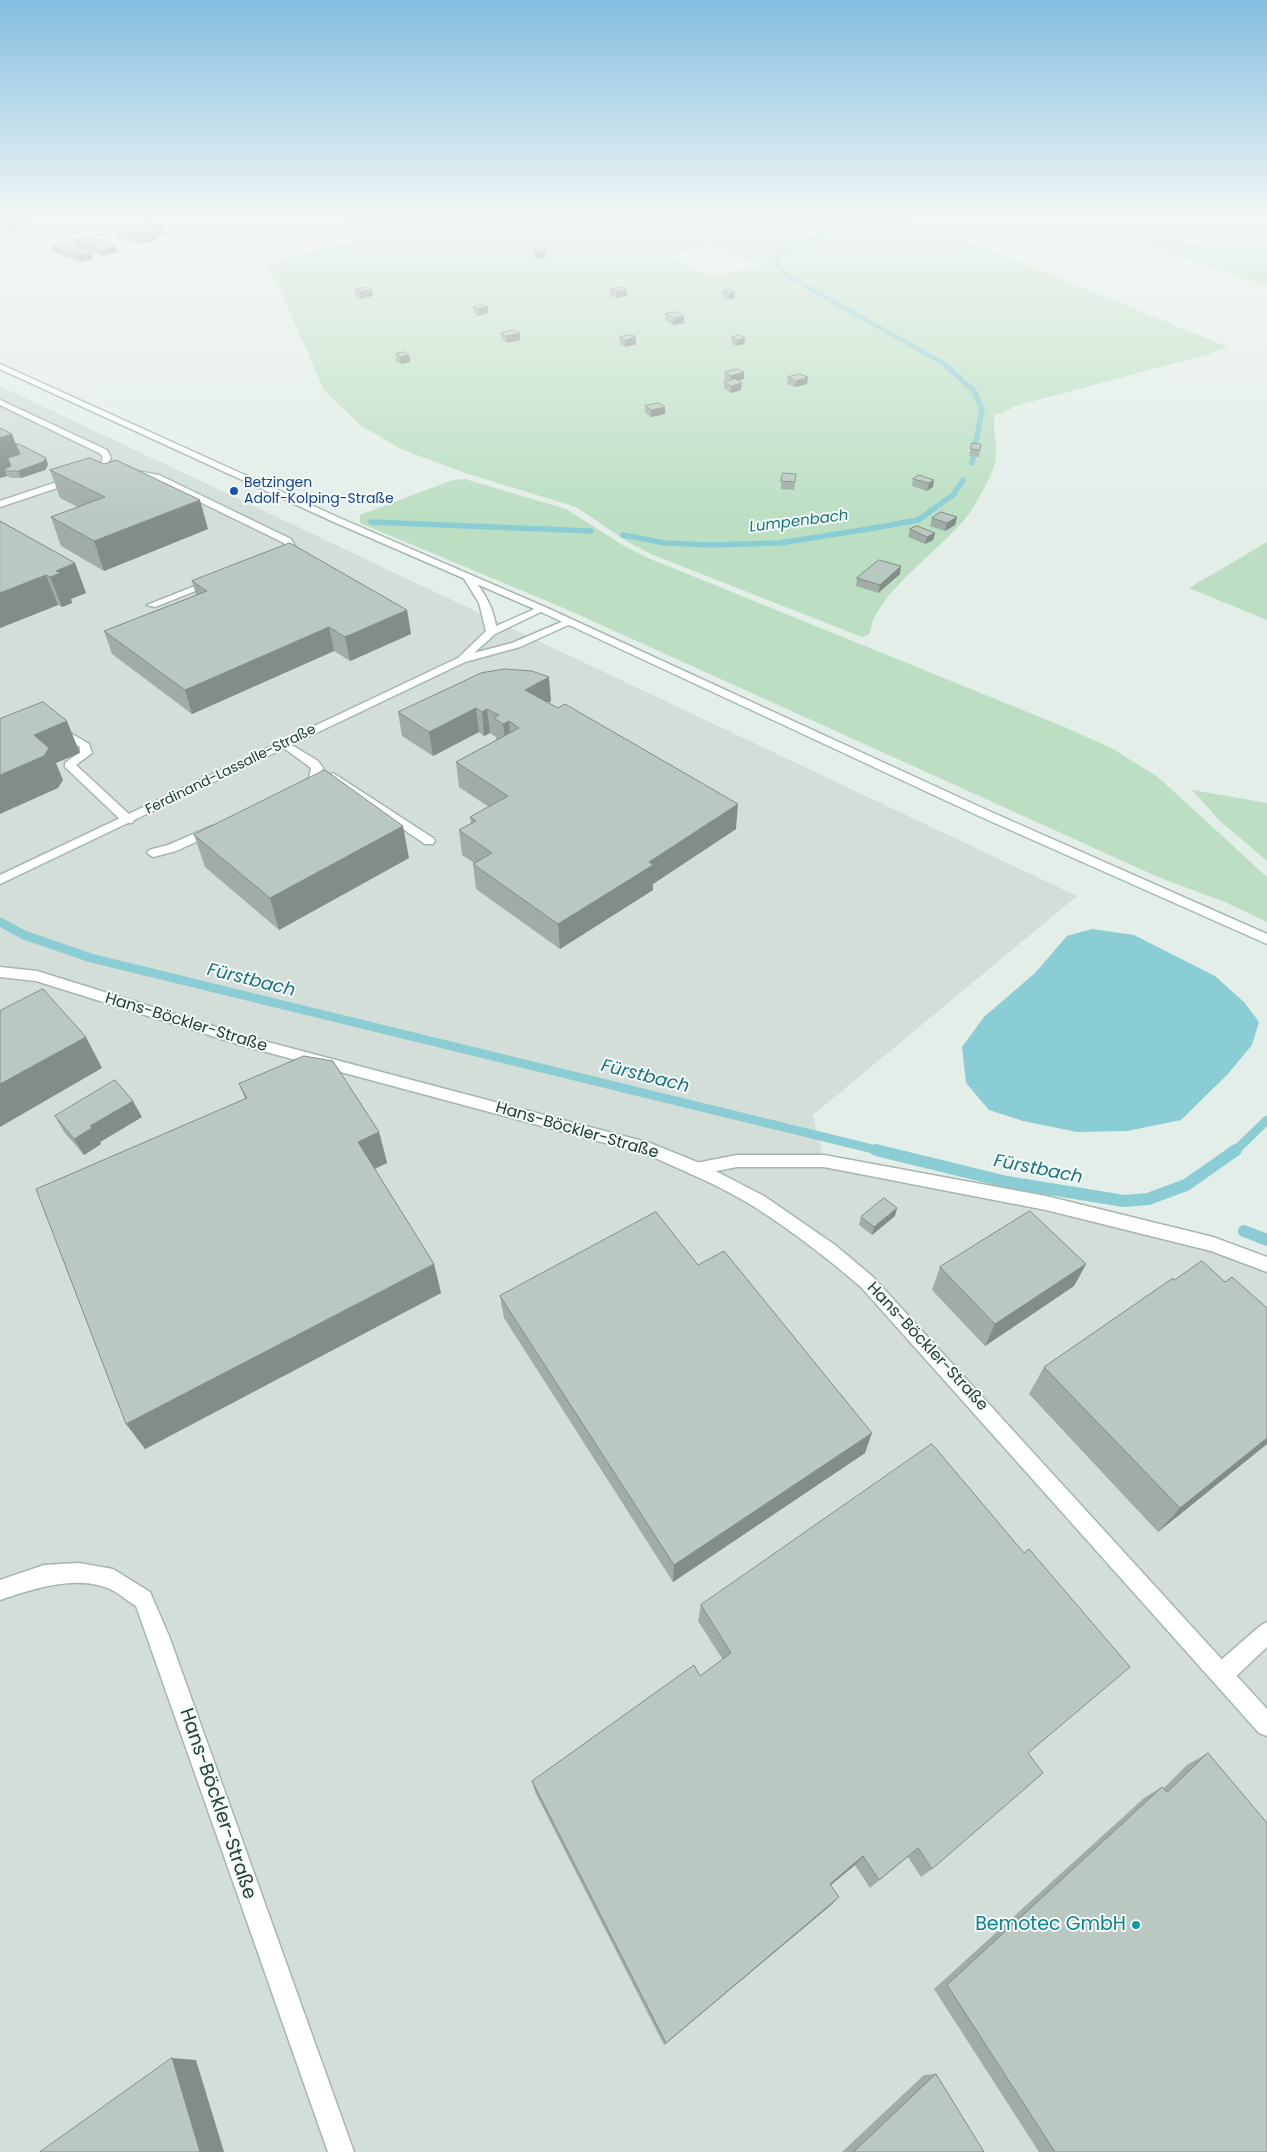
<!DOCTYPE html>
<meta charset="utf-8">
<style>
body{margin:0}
canvas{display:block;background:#e4eee8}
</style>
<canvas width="1267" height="2152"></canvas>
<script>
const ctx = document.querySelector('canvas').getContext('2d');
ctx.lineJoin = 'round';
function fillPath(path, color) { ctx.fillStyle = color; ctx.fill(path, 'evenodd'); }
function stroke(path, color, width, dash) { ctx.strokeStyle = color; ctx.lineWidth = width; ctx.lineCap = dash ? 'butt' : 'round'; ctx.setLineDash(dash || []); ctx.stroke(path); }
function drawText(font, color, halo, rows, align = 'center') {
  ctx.font = font + ' Poppins,sans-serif'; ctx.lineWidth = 4; ctx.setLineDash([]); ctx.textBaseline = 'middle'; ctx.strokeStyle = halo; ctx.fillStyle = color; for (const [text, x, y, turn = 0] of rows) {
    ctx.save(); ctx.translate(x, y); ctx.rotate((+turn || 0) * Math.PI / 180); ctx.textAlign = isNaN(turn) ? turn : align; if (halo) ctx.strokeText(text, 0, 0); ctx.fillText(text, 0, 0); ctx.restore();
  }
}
fillPath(new Path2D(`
 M0 386 1077 896 813 1115 824 1161 1046 1203 1267 1265V2152H0Z`), '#d2ded7');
fillPath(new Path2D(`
 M334 215H938L909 220 1010 258 1228 347 1209 354 1015 406 1002 414H995C992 428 997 441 996 455 995 472 981 494 973 508 950 545 873 592 870 634L862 637 653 555 628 542 576 507 465 473 401 449 360 425 324 390 276 281 268 271 271 266 288 257 368 239ZM713 245 759 266V267L711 276 667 255Z
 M1151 230 1203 248 1267 250V286L1122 236Z
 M465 479 566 509 621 544 648 558 1067 728 1113 749 1158 777 1267 877V922L1227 903 1158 877 566 609 360 523V515L453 480Z
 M1267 542V620L1189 588Z
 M1192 790 1267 803V861L1220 821Z`), '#bcdfc3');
fillPath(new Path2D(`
 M1092 929 1134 935 1215 976 1244 1002 1259 1022 1252 1045 1227 1075 1181 1120 1127 1131 1077 1132 1023 1121 989 1110 966 1083 962 1047 984 1017 1035 973 1067 936Z`), '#8bcdd4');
stroke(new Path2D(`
 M915 215C883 222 806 234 782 253 779 255 778 260 776 263L784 274 948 366`), '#8bcdd4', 4.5);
stroke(new Path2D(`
 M945 365 974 391 982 410 972 463
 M371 522 591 531
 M623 535 665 543 711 545 780 543 874 528 918 520 953 495 963 480`), '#8bcdd4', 5.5);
stroke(new Path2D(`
 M0 922 24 935 91 958 881 1151
 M1235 1151 1267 1120`), '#8bcdd4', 9);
stroke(new Path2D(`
 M876 1150 1007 1182 1124 1201 1148 1199 1186 1185 1236 1150
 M1244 1231 1267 1240`), '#8bcdd4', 12);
const service = new Path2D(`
 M11 215H20L88 238 135 227 138 229 88 242Z
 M57 725 89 744 92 753 76 765 132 817 134 820 132 823H124L65 767V763L80 752V747L53 730 51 728Z
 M285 741 318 761 323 768C320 779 313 794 299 791L297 788 309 778 311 768 281 746 279 744Z
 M333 773 433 838 435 841 433 844H425L329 779 327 777Z
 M212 826 216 827 218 830 216 833 176 851 153 857 147 853 149 850 168 845Z
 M737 1155H824L1046 1196 1213 1237 1267 1257V1272L1211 1251 1046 1210 824 1167H737L696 1175 690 1174 688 1169 690 1164 696 1163Z
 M1267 1622V1647L1230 1682 1222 1685 1214 1682 1211 1674 1214 1666 1260 1626Z`);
const minor = new Path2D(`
 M0 400 107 450 111 458 100 475 90 476V472L100 465 103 458 101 454 0 405Z
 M120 468 159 475 291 539 296 548 282 559H276V555L286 547 284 543 153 479 120 472Z
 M75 476 79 479 78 481 0 507V501Z
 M465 575H471C483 591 493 606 496 626L539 607 547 609 495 634 474 653 512 643 566 620 575 622 520 647 465 662 0 884V875L458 658 486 631 479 603 463 577Z
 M210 580 218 582 155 607 147 605Z
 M0 967 37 971 245 1036 650 1143 702 1164 764 1196 835 1245 873 1277 1267 1709V1736L1259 1733 861 1287C827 1258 791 1230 753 1206 719 1185 682 1170 646 1154L244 1046 36 981 0 977Z
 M79 1563 113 1569 150 1592 169 1636 354 2152H328L136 1606C127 1601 119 1593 110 1589 76 1574 32 1589 0 1600V1580L44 1565Z`);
const secondary = new Path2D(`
 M0 364 342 519 545 607 989 811 1267 934V944L981 817 539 611 336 523 0 369Z`);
stroke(service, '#a6b6af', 3);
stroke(minor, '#a6b6af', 3);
stroke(secondary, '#a2bab0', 3);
fillPath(service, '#fff');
fillPath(minor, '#fff');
fillPath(secondary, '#fff');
fillPath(new Path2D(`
 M0 215H24L28 228 7 233 0 231Z
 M114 226 166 234 156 237 157 240 140 245 117 237Z
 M74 241 116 247 118 252 103 256 76 247Z
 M51 246 91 253 93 259 80 262 53 252Z
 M534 251H546V257L538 259 534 257Z
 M355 290H372L373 296 360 299 356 296Z
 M610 290H627V296L616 298 610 296Z
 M723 291 735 292V298L729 300 723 297Z
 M473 307H488V313L478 316 474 313Z
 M665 314 684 323 673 325 665 320Z
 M501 333H520V340L507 343 502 340Z
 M620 337 636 344 625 347 620 344Z
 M732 337 745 338 744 344 736 346 732 344Z
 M396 354 409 355 410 362 401 364 396 361Z
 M725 372H744V379L738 381 741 390 731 393 724 389V382L729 381 724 379Z
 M788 377H808L807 384 795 387 787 384Z
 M645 406 665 414 651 417 645 413Z
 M0 428 16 444 46 458 48 465 45 470 21 478H11L7 476 0 478Z
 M972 443 981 444 979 457 969 456Z
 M104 464 208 529 104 571 61 546 51 517 78 507 60 498 50 470Z
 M913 479 934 480 933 487 927 491 912 486Z
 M781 481 795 482 794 490 781 489Z
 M957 517 955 525 945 531 930 526 932 518Z
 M0 521 75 563 86 593 71 599 72 603 62 607 58 605 0 628Z
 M910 529 935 533 933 540 925 544 908 537Z
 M900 574 878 593 856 586 857 578Z
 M192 581 407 610 411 634 350 661 334 651 192 714 112 654 104 631 196 595Z
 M551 701 548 703 736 829 653 884V890L560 949 476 889 473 864 474 863 462 855 459 830 471 823 470 817 489 807 459 787 456 762 496 740V737L490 733 484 736 479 732 433 756 402 736 398 712Z
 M194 835 409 858 279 930 205 867Z
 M239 1084 379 1132 387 1163 375 1169 434 1264 441 1293 145 1449 245 1099Z
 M55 1116 142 1117 100 1142 101 1144 84 1155 64 1132Z
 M895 1216 872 1235 859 1225 861 1217Z
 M1086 1264 1074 1286 985 1346 932 1290 940 1267Z
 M698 1265 865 1453 673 1582 504 1318 500 1296Z
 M1044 1367 1267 1444 1158 1532 1029 1394Z
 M701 1605 1028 1754 932 1869 921 1877 908 1857 870 1888 855 1865 831 1885 839 1897 831 1905 664 2045 535 1792 532 1781 700 1676 723 1660 698 1621Z
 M1208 1753 1267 2152H1039L934 1989 1144 1798 1162 1787 1164 1788 1187 1765Z
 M936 2074 984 2152H842L924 2075Z`), '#9fada6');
fillPath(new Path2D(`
 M1 215H24L28 228 7 233Z
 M164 223 166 234 156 237 157 240 140 245 137 233 148 227Z
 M116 247 118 252 103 256 101 250Z
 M546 251V257L538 259V253Z
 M91 253 93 259 80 262 78 256Z
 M372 290 373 296 360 299 359 292Z
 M627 290V296L616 298V292Z
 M735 292V298L729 300V293Z
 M488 307V313L478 316V309Z
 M684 316V323L673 325 674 318Z
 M520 333V340L507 343 506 336Z
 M636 337V344L625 347V340Z
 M745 338 744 344 736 346 737 340Z
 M409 355 410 362 401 364 400 357Z
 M744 372V379L731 382V376Z
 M808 377 807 384 795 387 796 381Z
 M742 383 741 390 731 393V386Z
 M665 407V414L651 417V410Z
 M12 434 22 462 13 471 4 469 7 476 0 478V438Z
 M46 458 48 465 45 470 21 478 18 471Z
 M934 480 933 487 927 491 929 483Z
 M200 500 208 529 104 571 94 541Z
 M957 517 955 525 945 531 947 523Z
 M935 533 933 540 925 544 927 537Z
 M75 563 86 593 71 599 72 603 62 607 50 577 56 571Z
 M901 566 900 574 878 593 880 585Z
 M46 575 58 605 0 628V593Z
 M407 610 411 634 350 661 345 637Z
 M329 627 334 651 192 714 185 690Z
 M549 677 551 701 527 714 525 690Z
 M476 708 479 732 433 756 429 732Z
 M487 709 490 733 484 736 482 712Z
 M67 721 80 753 56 763 63 780 58 788 0 814V775L34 735Z
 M509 721 511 745 506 748 503 724Z
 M738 804 736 829 653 884V890L560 949 558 924 649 862Z
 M403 826 409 858 279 930 270 898Z
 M86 1037 102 1068 0 1127V1084Z
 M133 1101 142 1117 100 1142 101 1144 84 1155 74 1139 90 1126Z
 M379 1132 387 1163 367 1172 358 1142Z
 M897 1208 895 1216 872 1235 874 1227Z
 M434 1264 441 1293 145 1449 126 1424Z
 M1086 1264 1074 1286 985 1346 995 1324Z
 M872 1433 865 1453 673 1582 674 1565Z
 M1267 1438V1444L1158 1532 1180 1508Z
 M863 1856 855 1865 822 1892 830 1884Z
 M839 1897 831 1905 664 2045 666 2043Z
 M172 2058 196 2060 224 2152H200Z`), '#828d87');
const building = new Path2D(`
 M151 219 164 223 148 227 154 229 137 233 114 226Z
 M89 237 116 247 101 250 74 241Z
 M65 243 91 253 78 256 51 246Z
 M543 249 546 251 538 253 534 251Z
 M368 287 372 290 359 292 355 290Z
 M622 287 627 290 616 292 610 290Z
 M729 289 735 292 729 293 723 291Z
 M483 305 488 307 478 309 473 307Z
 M676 312 684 316 674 318 665 314Z
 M514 330 520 333 506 336 501 333Z
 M631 335 636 337 625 340 620 337Z
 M740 335 745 338 737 340 732 337Z
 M405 352 409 355 400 357 396 354Z
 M737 369 744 372 731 376 725 372Z
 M800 374 808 377 796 381 788 377Z
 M735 379 742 383 731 386 724 382Z
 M659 403 665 407 651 410 645 406Z
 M0 428 12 434 0 438Z
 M972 443 981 444 980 450 971 449Z
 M16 444H19L46 458 43 462 18 471H8L4 469 11 466 8 458 20 454Z
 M90 458 104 464 116 460 200 500 94 541 51 517 105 497 50 470Z
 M783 473 796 474 795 482 781 481Z
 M919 475 934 480 929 483 913 479Z
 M941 512 957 517 947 523 932 518Z
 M0 521 75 563 56 571 61 573 50 577 46 575 0 593Z
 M917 526 935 533 927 537 910 529Z
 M290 543 407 610 345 637 329 627 185 690 104 631 207 591 192 581Z
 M879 560 901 566 880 585 857 578Z
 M505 669 532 671 549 677 525 690 558 708 565 704 738 804 649 862 653 865 558 924 473 864 492 853 459 830 476 821 470 817 508 796 456 762 519 728 509 721 503 724 494 718 499 715 487 709 482 712 476 708 429 732 398 712 481 673Z
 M43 702 67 721 34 735 49 748 44 756 0 775V719Z
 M325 770 403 826 270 898 194 835Z
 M43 989 86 1037 0 1084V1011Z
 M304 1056 333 1061 379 1132 358 1142 434 1264 126 1424 36 1189 247 1098 239 1084Z
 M115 1080 133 1101 90 1126 92 1128 74 1139 55 1116Z
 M884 1198 897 1208 874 1227 861 1217Z
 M1030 1211 1086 1264 995 1324 940 1267Z
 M656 1212 698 1265 724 1251 872 1433 674 1565 500 1296Z
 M1202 1261 1225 1282 1232 1277 1267 1308V1438L1180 1508 1044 1367 1173 1278 1174 1280Z
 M932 1444 1024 1553 1029 1549 1130 1667 1028 1753 1043 1773 932 1869 918 1848 879 1880 863 1856 830 1884 839 1897 666 2043 532 1781 694 1665 700 1676 731 1653 701 1605Z
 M1208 1753 1267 1823V2152H1055L947 1985 1162 1787 1167 1792Z
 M172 2058 200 2152H40Z
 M936 2074 984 2152H854Z`);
fillPath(building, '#b9c9c1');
stroke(building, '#828d87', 1);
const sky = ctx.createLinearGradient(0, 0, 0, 516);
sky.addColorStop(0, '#83bee0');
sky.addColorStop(0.42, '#f3f7f5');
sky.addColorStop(1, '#f3f7f500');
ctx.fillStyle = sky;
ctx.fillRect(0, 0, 1267, 516);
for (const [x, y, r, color] of [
 [234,491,5,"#1a4fb4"],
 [1136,1925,5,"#0f9aa8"]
]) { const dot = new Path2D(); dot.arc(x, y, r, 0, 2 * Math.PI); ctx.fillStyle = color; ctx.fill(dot); stroke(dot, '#f4faf7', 2); }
drawText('14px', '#164399', '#f4faf7', [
 ["Betzingen",244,483],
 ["Adolf-Kolping-Straße",244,499]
], 'left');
drawText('14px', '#224036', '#f4faf7', [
 ["Ferdinand-Lassalle-Straße",231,770,-26]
]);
drawText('italic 15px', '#1a747e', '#f4faf7', [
 ["Lumpenbach",799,522,-7]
]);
drawText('16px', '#224036', '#f4faf7', [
 ["Hans-Böckler-Straße",186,1023,17],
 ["Hans-Böckler-Straße",577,1131,16],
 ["Hans-Böckler-Straße",927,1347,47]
]);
drawText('italic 18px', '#1a747e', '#f4faf7', [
 ["Fürstbach",251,981,14],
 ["Fürstbach",645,1077,14],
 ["Fürstbach",1038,1170,11]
]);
drawText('19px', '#224036', '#f4faf7', [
 ["Hans-Böckler-Straße",217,1804,71]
]);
drawText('19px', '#0d838f', '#f4faf7', [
 ["Bemotec GmbH",1126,1925]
], 'right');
</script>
